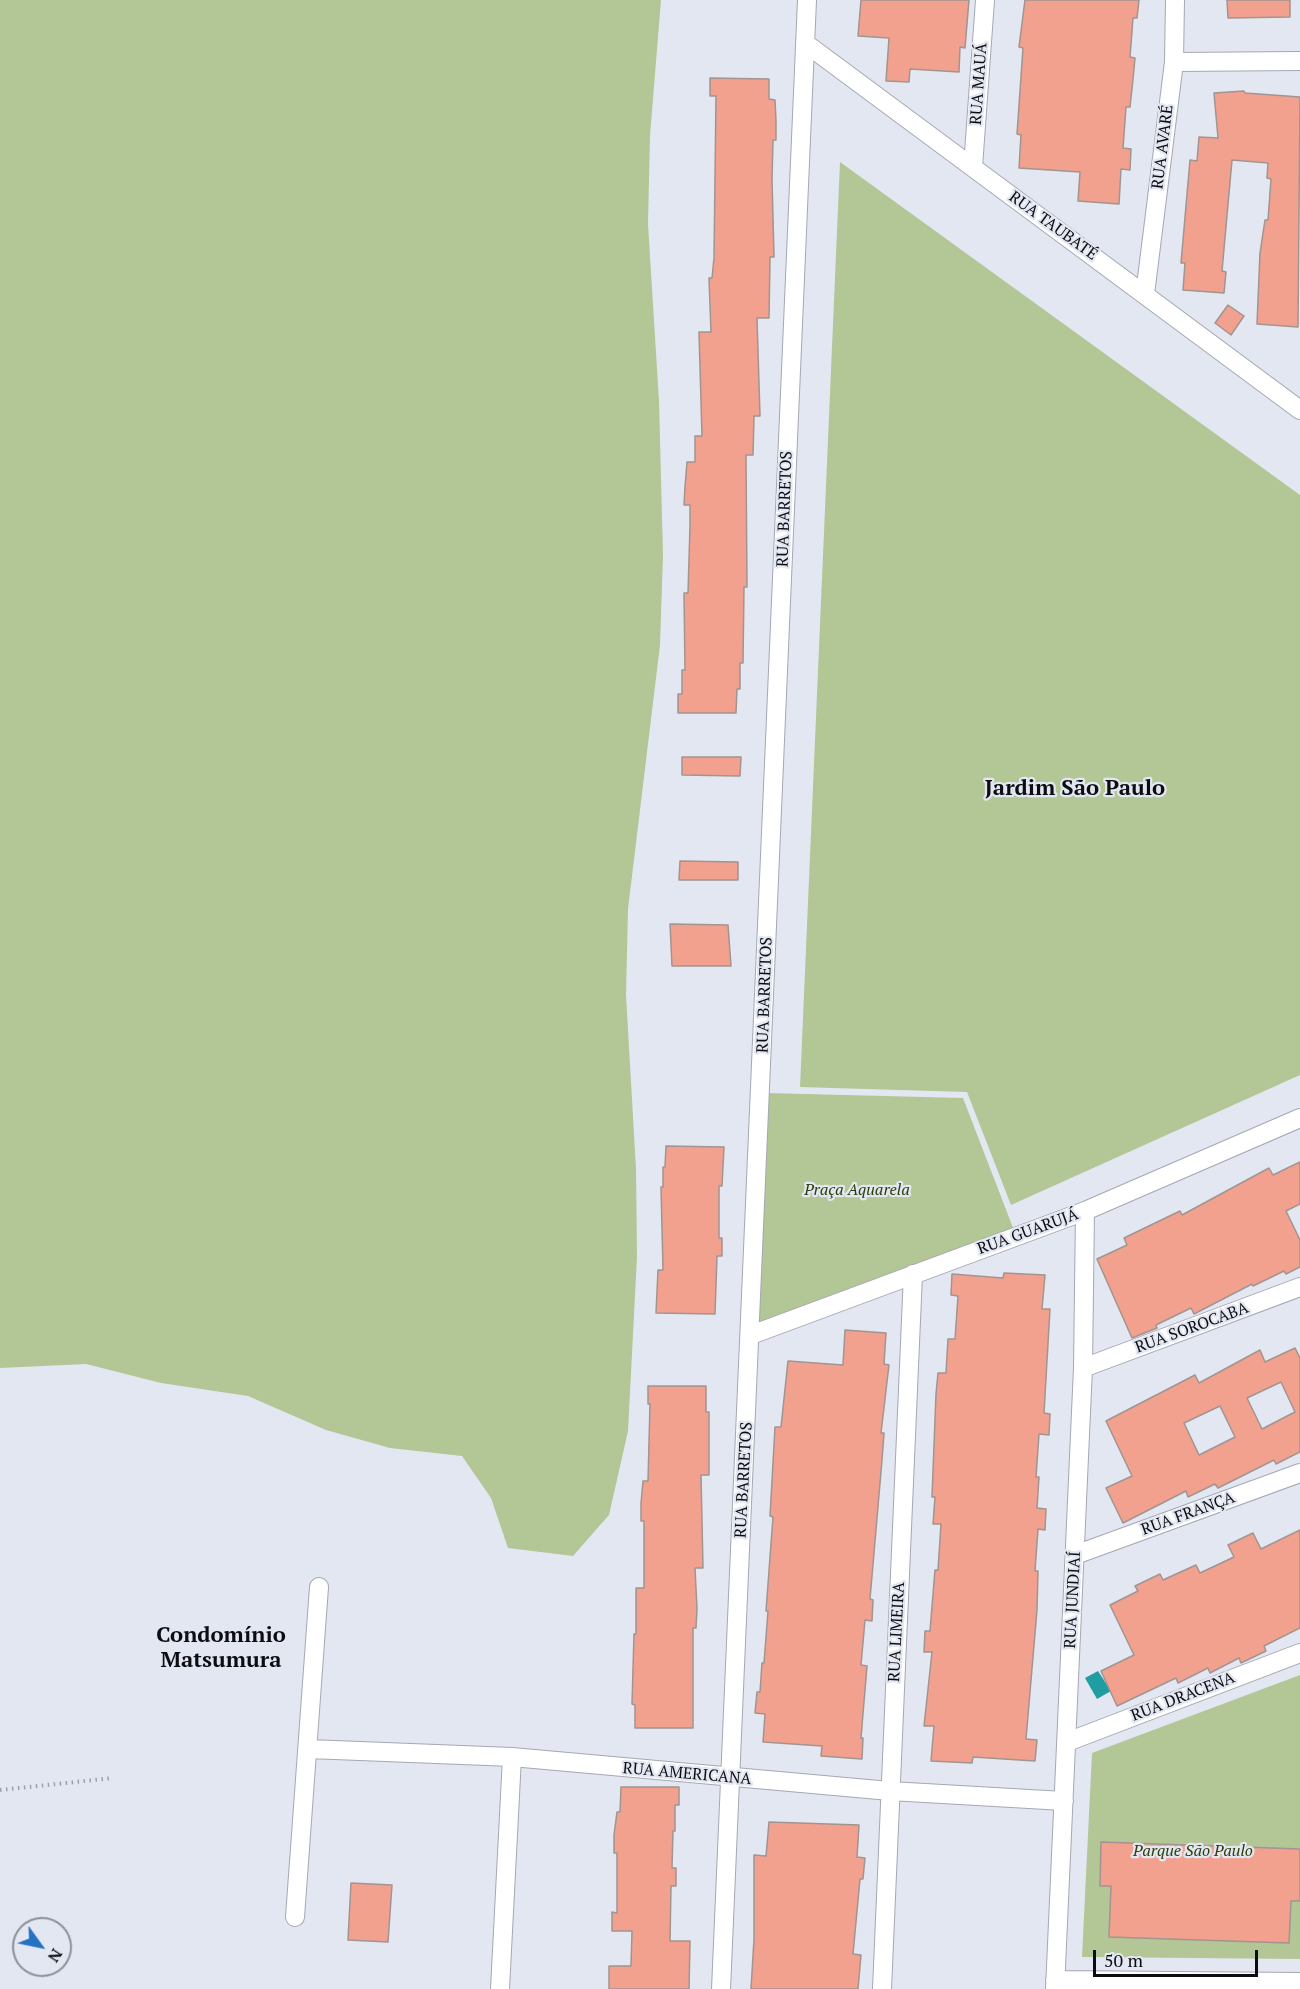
<!DOCTYPE html>
<meta charset="utf-8">
<style>
body{margin:0}
#map{position:relative;width:1300px;height:1989px;overflow:hidden;background:#e3e7f2;font-family:"PT Serif",serif}
canvas{display:block}
.north{position:absolute;left:12px;top:1917px;width:60px;height:60px;box-sizing:border-box;background:#e3e7f2;border:2px solid #8d9098;border-radius:50%;rotate:123deg;font-size:16px;font-weight:700;line-height:24px;text-align:center;color:#0c0d11}
.north::after{content:'';display:block;margin:auto;width:21px;height:27px;background:#2572c2;clip-path:polygon(50% 0,100% 100%,50% 72%,0 100%)}
.scale{position:absolute;left:1093px;top:1950px;width:165px;height:27px;box-sizing:border-box;border:3px solid #0c0d11;border-top:0;padding-left:8px;font-size:18px;line-height:21px;white-space:nowrap;color:#0c0d11;-webkit-text-stroke:4px #e3e7f2;paint-order:stroke}
</style>
<div id="map">
<canvas width="1300" height="1989"></canvas>
<div class="north">N</div>
<div class="scale">50 m</div>
</div>
<script>
const ctx = document.querySelector('canvas').getContext('2d');
ctx.lineJoin = 'round';
function fillPath(path, color) { ctx.fillStyle = color; ctx.fill(path, 'evenodd'); }
function stroke(path, color, width, dash) { ctx.strokeStyle = color; ctx.lineWidth = width; ctx.lineCap = dash ? 'butt' : 'round'; ctx.setLineDash(dash || []); ctx.stroke(path); }
function drawText(font, color, halo, rows, align = 'center') {
  ctx.font = font + ' "PT Serif",serif'; ctx.lineWidth = 4.5; ctx.setLineDash([]); ctx.textBaseline = 'middle'; ctx.strokeStyle = halo; ctx.fillStyle = color; for (const [text, x, y, turn = 0] of rows) {
    ctx.save(); ctx.translate(x, y); ctx.rotate((+turn || 0) * Math.PI / 180); ctx.textAlign = isNaN(turn) ? turn : align; if (halo) ctx.strokeText(text, 0, 0); ctx.fillText(text, 0, 0); ctx.restore();
  }
}
fillPath(new Path2D(`
 M0 0H661L650 136 648 224 659 401 663 555 660 645 628 909 626 995 636 1169 637 1257 628 1431 609 1515 573 1556 508 1548 491 1498 462 1456 390 1448 326 1430 248 1396 161 1383 86 1364 0 1368Z
 M840 162 1300 495V1075L1011 1205 967 1092 800 1087Z
 M766 1093 963 1098 1015 1233 755 1331Z
 M1300 1675V1959L1082 1957 1092 1753Z`), '#b3c695');
fillPath(new Path2D(`
 M1098 1671 1111 1691 1097 1699 1085 1678Z`), '#1f9da1');
const building = new Path2D(`
 M861 0H969L965 48 960 47 959 72 910 69 909 82 886 81 889 38 858 36Z
 M1025 0H1139L1137 18H1133L1130 57 1135 58 1133 79 1130 107H1126L1123 148 1131 149 1130 170 1121 169 1119 204 1078 201 1080 172 1019 168 1021 135 1017 134 1023 48 1019 47Z
 M1227 0H1290V17L1228 18Z
 M710 78 769 79V99L775 100 776 121V140H773L772 179 774 257H770L769 318H757L760 416H754L753 455H746L747 587H744L743 663H740V689H737L736 713H678V694H682V670H685L684 593H688L690 526V505H684L685 487 687 462H695V436H702L699 332H711L709 278H712L714 258 716 96H710Z
 M1244 91 1245 93 1300 97 1298 327 1257 324 1260 253 1265 220H1268L1271 179 1267 178 1268 163 1232 160 1222 271 1226 272 1224 293 1183 290 1185 263H1181L1190 160 1197 161 1199 137 1218 138 1214 93Z
 M1228 305 1244 316 1231 335 1215 323Z
 M682 757H741L740 776 682 775Z
 M680 861 738 862V880H679Z
 M670 924 728 925 731 966H672Z
 M666 1146 724 1147 722 1186H719V1238H722V1256H717L715 1314 656 1313 658 1270H663L661 1187H663V1167H665Z
 M1300 1162V1204L1286 1211 1300 1240V1267L1286 1274 1284 1271 1253 1286 1252 1284 1194 1314 1191 1308 1156 1325 1157 1328 1132 1338 1097 1259 1127 1245 1124 1238 1180 1211 1182 1215 1269 1168 1273 1175Z
 M1004 1273 1045 1275 1042 1309H1050L1044 1413 1050 1414 1049 1435 1039 1434 1036 1477H1039L1037 1508 1046 1509 1045 1530 1038 1529 1035 1571H1038L1037 1610 1026 1739 1037 1740 1035 1761 973 1757 972 1763 931 1761 934 1726H924L932 1652H924L925 1631H930L935 1570H938L941 1524H933L935 1497H932L936 1394 938 1373H946L948 1339H955L958 1296 951 1295 952 1274 1003 1278Z
 M845 1330 886 1333 884 1364 889 1365 881 1433H884L882 1460 870 1599 873 1600 872 1621 865 1620 861 1665 867 1666 861 1738H863L862 1759 821 1756 822 1746 763 1742 765 1714 755 1713 757 1692H760L762 1663H764L768 1611H766L773 1517 770 1516 775 1427H781L788 1361 843 1365Z
 M1295 1348 1300 1358V1452L1276 1464 1274 1460 1218 1488 1215 1484 1188 1497 1186 1491 1123 1523 1106 1488 1132 1476 1106 1421 1195 1375 1199 1383 1260 1350 1265 1362ZM1281 1382 1295 1412 1262 1429 1247 1398ZM1220 1406 1235 1437 1199 1455 1184 1423Z
 M648 1386H706V1412H709V1475H701L703 1568H695L697 1609 696 1628H693V1728H635V1705L632 1704 634 1634H636V1588H644V1521H641V1503L643 1481H648L650 1404H648Z
 M1300 1530V1628L1264 1646 1266 1651 1241 1663 1239 1658 1210 1673 1208 1668 1178 1683 1176 1678 1117 1706 1101 1671 1134 1655 1110 1605 1138 1591 1135 1586 1160 1574 1163 1580 1196 1565 1200 1573 1234 1557 1228 1545 1253 1533 1261 1549Z
 M621 1787H679V1805H675V1831H673L672 1868H676V1886H671L670 1941H690L689 1989H609V1966H631L632 1931H612V1912L617 1913V1853H614V1835L617 1812H620Z
 M769 1822 859 1825 857 1857 865 1858 863 1879H860L853 1954 861 1955 858 1989H751L754 1939V1855L766 1856Z
 M1101 1842 1300 1849V1901H1291L1289 1943 1109 1937 1111 1886H1100Z
 M351 1883 392 1885 388 1942 348 1940Z`);
fillPath(building, '#f3a18f');
stroke(building, '#a19491', 1.5);
const minor = new Path2D(`
 M805 43 1300 410
 M1174 62 1300 61
 M973 167 985 0
 M1145 294 1174 62 1175 0
 M751 1335 1085 1211 1300 1118
 M1083 1368 1300 1287
 M1075 1555 1300 1473
 M1067 1742 1300 1653
 M309 1749 512 1757 890 1791 1064 1801
 M295 1917 319 1587
 M1055 1980 1300 1982
 M500 1989 512 1757
 M721 1989 807 0
 M882 1989 913 1274
 M1055 1989 1083 1368 1085 1211`);
stroke(minor, '#a5a8b3', 20);
stroke(new Path2D(`
 M0 1790 113 1778`), '#9c9fa8', 4, [1.5, 4.5]);
stroke(minor, '#fff', 18);
drawText('16px', '#0c0d11', '#e3e7f2', [
 ["RUA MAUÁ",979,84,-86],
 ["RUA AVARÉ",1163,147,-83],
 ["RUA TAUBATÉ",1053,226,36],
 ["RUA BARRETOS",785,509,-88],
 ["RUA BARRETOS",765,995,-88],
 ["RUA GUARUJÁ",1028,1232,-20],
 ["RUA SOROCABA",1192,1328,-20],
 ["RUA BARRETOS",744,1480,-87],
 ["RUA FRANÇA",1188,1514,-20],
 ["RUA JUNDIAÍ",1073,1600,-87],
 ["RUA LIMEIRA",897,1632,-87],
 ["RUA DRACENA",1183,1697,-21],
 ["RUA AMERICANA",687,1774,5]
]);
drawText('italic 16px', '#2d3e08', '#e3e7f2', [
 ["Praça Aquarela",857,1190],
 ["Parque São Paulo",1193,1851]
]);
drawText('bold 22px', '#0c0d11', '#e3e7f2', [
 ["Jardim São Paulo",1075,789],
 ["Condomínio",221,1636],
 ["Matsumura",221,1661]
]);
</script>
